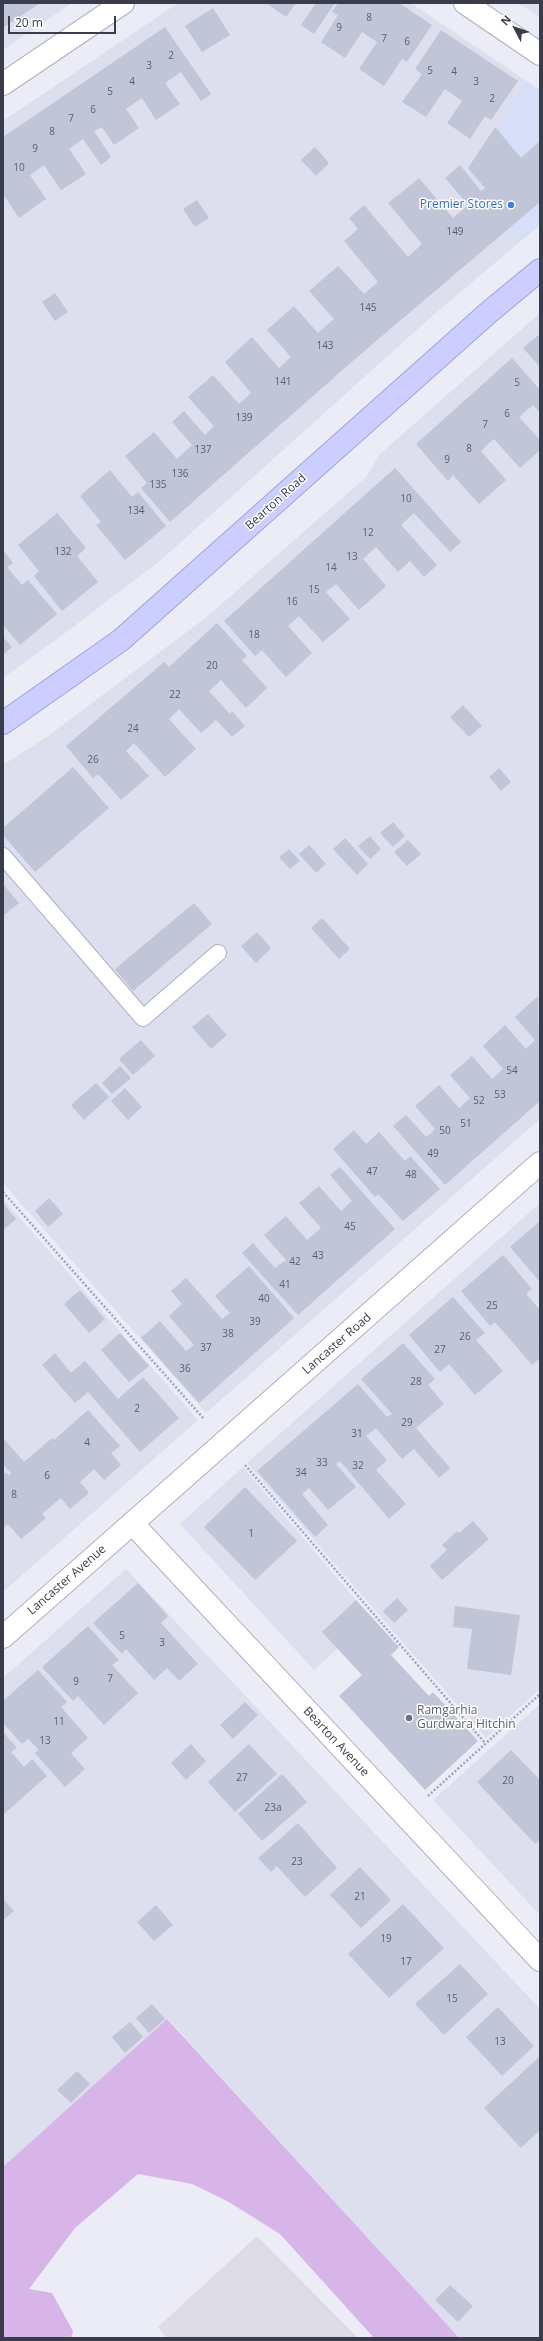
<!DOCTYPE html>
<style>
body{margin:0}
#map{position:relative;width:543px;height:2341px;overflow:hidden;background:#ebecf6;font-family:"Open Sans",sans-serif}
canvas{display:block}
.frame{position:absolute;inset:0;border:4px solid #393c4a;pointer-events:none}
.north{position:absolute;left:495px;top:8px;width:40px;height:40px;-webkit-text-stroke:3px #fff;paint-order:stroke;rotate:311deg;font-size:11px;font-weight:700;line-height:16px;text-align:center;color:#393c4a}
.north::after{content:'';display:block;margin:auto;width:14px;height:18px;background:#393c4a;clip-path:polygon(50% 0,100% 100%,50% 72%,0 100%)}
.scale{position:absolute;left:8px;top:16px;width:108px;height:18px;box-sizing:border-box;border:2px solid #393c4a;border-top:0;padding-left:5px;font-size:12px;line-height:14px;white-space:nowrap;color:#393c4a;-webkit-text-stroke:3px #fff;paint-order:stroke}
</style>
<div id="map">
<canvas width="543" height="2341"></canvas>
<div class="frame"></div>
<div class="north">N</div>
<div class="scale">20 m</div>
</div>
<script>
const ctx = document.querySelector('canvas').getContext('2d');
ctx.lineJoin = 'round';
function fillPath(path, color) { ctx.fillStyle = color; ctx.fill(path, 'evenodd'); }
function stroke(path, color, width, dash) { ctx.strokeStyle = color; ctx.lineWidth = width; ctx.lineCap = dash ? 'butt' : 'round'; ctx.setLineDash(dash || []); ctx.stroke(path); }
function drawText(font, color, halo, rows, align = 'center') {
  ctx.font = font + ' "Open Sans",sans-serif'; ctx.lineWidth = 3; ctx.setLineDash([]); ctx.textBaseline = 'middle'; ctx.strokeStyle = halo; ctx.fillStyle = color; for (const [text, x, y, turn = 0] of rows) {
    ctx.save(); ctx.translate(x, y); ctx.rotate((+turn || 0) * Math.PI / 180); ctx.textAlign = isNaN(turn) ? turn : align; if (halo) ctx.strokeText(text, 0, 0); ctx.fillText(text, 0, 0); ctx.restore();
  }
}
fillPath(new Path2D(`
 M3 3H72L3 50Z
 M178 3H411L525 80 467 172 521 241 431 317 161 560 72 628 3 678V121Z
 M518 3H540V17Z
 M540 313V1119L206 1413 3 1183V765L48 736 208 616 366 477 380 454Z
 M3 1199 198 1420 3 1592Z
 M540 1203V1689L486 1738 247 1463Z
 M243 1467 371 1618 314 1670 180 1524Z
 M126 1569 540 2009V2338H459L168 2019 3 2167V1678Z
 M540 1704V1915L433 1800Z`), '#dddfee');
fillPath(new Path2D(`
 M525 80 540 90V225L521 241 467 172Z`), '#d7def7');
fillPath(new Path2D(`
 M167 2019 420 2295 459 2338H374L280 2234 227 2201 192 2184 138 2174 75 2228 29 2289 52 2293 73 2331 71 2338H3V2167Z`), '#d8b5e9');
fillPath(new Path2D(`
 M257 2236 358 2338H167L158 2327Z`), '#dcdce2');
fillPath(new Path2D(`
 M3 3H40L3 28Z
 M266 3H296L286 17Z
 M316 3H335L314 34 301 25Z
 M338 3H399L432 25 407 62 402 59 384 86 359 69 377 42 362 32 345 58 321 42 338 15 332 12Z
 M213 8 230 35 202 52 185 26Z
 M165 27 211 94 201 101 181 72 165 83 180 104 156 120 142 98 126 109 139 128 114 145 102 127 94 131 111 157 101 165 83 139 69 149 86 174 72 183 61 190 44 165 30 175 46 199 19 218 3 194V137Z
 M441 30 518 81 491 120 485 116 470 139 447 123 462 101 445 89 426 117 402 102 422 74 415 69Z
 M495 127 521 158 540 141V202L355 359 170 522 141 488 147 483 125 456 154 432 177 459 192 445 172 422 184 411 205 435 214 426 188 397 213 375 239 404 251 393 225 362 252 337 279 368 291 357 267 330 294 306 318 333 334 319 309 291 338 266 364 294 378 282 344 241 358 229 349 218 364 205 408 257 422 244 388 203 402 192 419 178 453 218 468 205 445 178 460 165 481 191 485 188 468 168Z
 M315 147 329 163 316 176 301 160Z
 M197 200 209 218 195 227 183 209Z
 M55 293 68 312 55 321 42 302Z
 M540 334V367L523 348Z
 M512 358 540 390V412L533 405 519 417 540 440V450L520 468 494 439 486 446 481 451 506 480 479 504 453 475 448 481 416 444Z
 M395 468 461 542 450 552 414 513 401 525 437 565 424 577 410 561 398 572 376 547 363 559 386 586 359 610 336 584 326 592 350 619 323 642 299 616 288 626 312 653 286 677 262 650 255 656 224 621Z
 M110 470 132 497 138 492 166 526 125 560 96 525 101 522 80 496Z
 M57 513 86 548 77 556 98 582 62 611 34 576 39 571 18 545Z
 M3 550 13 563 7 567 22 585 28 580 57 614 20 645 3 625Z
 M217 623 247 656 242 660 267 688 246 708 221 680 209 691 230 714 232 711 245 726 232 737 216 720 201 733 179 709 169 719 196 749 165 777 134 743 126 751 149 776 121 800 98 774 93 778 66 746 164 662 169 667Z
 M3 637 12 647 3 655Z
 M463 705 482 726 469 737 450 717Z
 M73 767 109 808 35 872 3 835V828Z
 M499 768 511 782 501 791 489 777Z
 M393 822 405 836 393 847 380 833Z
 M370 836 381 849 370 859 358 846Z
 M345 838 368 864 357 875 333 849Z
 M408 840 421 854 407 866 394 852Z
 M309 845 326 864 316 873 299 854Z
 M289 849 300 861 290 869 279 857Z
 M3 884 19 903 3 916Z
 M194 903 212 924 133 991 115 969Z
 M322 918 350 949 339 959 311 928Z
 M257 932 271 948 256 963 241 946Z
 M538 996 540 1101 445 1185 393 1126 406 1115 426 1137 430 1134 435 1129 415 1106 439 1085 459 1108 470 1098 450 1075 472 1056 492 1079 503 1069 483 1046 505 1025 526 1049 535 1040 515 1017Z
 M208 1014 227 1035 211 1049 192 1027Z
 M141 1040 155 1056 133 1075 119 1059Z
 M120 1066 131 1078 112 1094 102 1083Z
 M96 1083 109 1097 84 1120 71 1105Z
 M125 1088 142 1107 128 1120 111 1101Z
 M354 1130 366 1144 379 1132 405 1161 410 1156 440 1189 403 1221 378 1194 375 1197 333 1149Z
 M340 1167 395 1229 298 1315 242 1253 253 1243 275 1268 286 1260 264 1235 286 1216 307 1240 321 1228 299 1203 319 1186 341 1211 352 1201 330 1175Z
 M49 1198 63 1214 48 1227 35 1211Z
 M3 1203 16 1219 3 1230Z
 M540 1221V1282L510 1247Z
 M503 1255 532 1289 526 1294 540 1310V1335L538 1338 540 1341V1358L532 1365 495 1322 490 1326 461 1291Z
 M249 1266 294 1318 199 1403 141 1338 160 1321 186 1351 194 1345 169 1316 182 1304 171 1291 186 1278 222 1319 230 1313 215 1296Z
 M80 1290 105 1319 89 1333 64 1304Z
 M453 1297 485 1333 476 1340 503 1371 475 1395 449 1364 440 1372 409 1335Z
 M120 1333 149 1366 129 1382 101 1350Z
 M403 1343 435 1379 428 1385 444 1404 416 1428 450 1468 439 1478 414 1449 402 1459 376 1428 366 1436 387 1460 376 1470 406 1504 389 1519 340 1461 336 1464 356 1487 339 1501 328 1510 309 1488 302 1494 328 1525 315 1537 257 1471 358 1384 387 1417 392 1414 361 1379Z
 M55 1353 71 1373 85 1361 118 1399 143 1377 179 1418 140 1452 88 1392 75 1403 42 1365Z
 M88 1410 120 1446 111 1453 121 1465 104 1480 94 1469 80 1482 89 1493 70 1509 61 1498 42 1514 46 1518 21 1539 8 1524 3 1528V1475L6 1472 9 1476 11 1473 3 1464V1438L24 1462 52 1438 54 1440Z
 M245 1487 297 1541 255 1580 204 1527Z
 M473 1521 489 1539 442 1580 430 1566 447 1550 442 1545 457 1531 459 1533Z
 M138 1583 168 1616 161 1623 198 1664 179 1681 167 1668 154 1680 126 1649 122 1654 93 1623Z
 M397 1598 408 1610 394 1623 383 1611Z
 M356 1600 399 1647 391 1655 429 1696 433 1692 478 1741 425 1790 339 1696 362 1675 322 1632Z
 M455 1606 520 1615 511 1675 467 1669 472 1629 453 1627Z
 M88 1626 119 1660 112 1665 138 1693 104 1725 78 1696 73 1701 42 1667Z
 M38 1670 67 1702 61 1707 88 1738 71 1753 85 1769 65 1787 35 1753 39 1750 28 1739 22 1744 3 1723V1701Z
 M245 1702 258 1715 233 1739 220 1725Z
 M3 1732 17 1748 11 1752 24 1767 32 1759 47 1776 4 1814Z
 M191 1744 206 1761 186 1780 171 1763Z
 M249 1744 277 1774 235 1812 208 1782Z
 M511 1750 540 1780V1840L535 1844 477 1782Z
 M282 1774 307 1802 262 1841 238 1814Z
 M298 1823 337 1868 305 1897 277 1866 271 1872 258 1858Z
 M360 1867 391 1900 361 1928 330 1895Z
 M3 1899 14 1911 3 1920Z
 M403 1904 444 1948 389 1998 348 1954Z
 M156 1905 173 1925 154 1941 137 1922Z
 M460 1964 488 1994 444 2035 415 2004Z
 M152 2004 165 2019 149 2033 136 2018Z
 M498 2007 534 2046 502 2076 466 2037Z
 M130 2022 143 2037 125 2053 112 2037Z
 M540 2056V2130L521 2148 484 2108Z
 M77 2071 90 2084 71 2103 57 2090Z
 M450 2285 473 2306 458 2322 435 2300Z`), '#c1c5d8');
const lane = new Path2D(`
 M3 856 143 1018 218 953`);
const street = new Path2D(`
 M465 3 540 54
 M3 84 123 3
 M132 1523 540 1960
 M3 1637C182 1479 362 1322 540 1163`);
const secondary = new Path2D(`
 M3 723 121 640 488 313 540 270`);
stroke(lane, '#aeb0c2', 18);
stroke(street, '#aeb0c2', 24);
stroke(secondary, '#a0a3db', 24);
stroke(new Path2D(`
 M3 1192 204 1419
 M245 1465 485 1743
 M428 1796 540 1694`), '#9fa4c3', 2.5, [2, 2]);
stroke(lane, '#fff', 16);
stroke(street, '#fff', 22);
stroke(secondary, '#ccceff', 22);
for (const [x, y, r, color] of [
 [511,205,4,"#3f7fe0"],
 [409,1718,4,"#6b7280"]
]) { const dot = new Path2D(); dot.arc(x, y, r, 0, 2 * Math.PI); ctx.fillStyle = color; ctx.fill(dot); stroke(dot, '#fff', 1.5); }
drawText('10px', '#5b5e6e', null, [
 ["8",369,18],
 ["9",339,28],
 ["7",384,39],
 ["6",407,42],
 ["2",171,56],
 ["3",149,66],
 ["5",430,71],
 ["4",454,72],
 ["4",132,82],
 ["3",476,82],
 ["5",110,92],
 ["2",492,99],
 ["6",93,110],
 ["7",71,119],
 ["8",52,132],
 ["9",35,149],
 ["10",19,168],
 ["149",455,232],
 ["145",368,308],
 ["143",325,346],
 ["141",283,382],
 ["5",517,383],
 ["6",507,414],
 ["139",244,418],
 ["7",485,425],
 ["8",469,449],
 ["137",203,450],
 ["9",447,460],
 ["136",180,474],
 ["135",158,485],
 ["10",406,499],
 ["134",136,511],
 ["12",368,533],
 ["132",63,552],
 ["13",352,557],
 ["14",331,568],
 ["15",314,590],
 ["16",292,602],
 ["18",254,635],
 ["20",212,666],
 ["22",175,695],
 ["24",133,729],
 ["26",93,760],
 ["54",512,1071],
 ["53",500,1095],
 ["52",479,1101],
 ["51",466,1124],
 ["50",445,1131],
 ["49",433,1154],
 ["47",372,1172],
 ["48",411,1175],
 ["45",350,1227],
 ["43",318,1256],
 ["42",295,1262],
 ["41",285,1285],
 ["40",264,1299],
 ["25",492,1306],
 ["39",255,1322],
 ["38",228,1334],
 ["26",465,1337],
 ["37",206,1348],
 ["27",440,1350],
 ["36",185,1369],
 ["28",416,1382],
 ["2",137,1409],
 ["29",407,1423],
 ["31",357,1434],
 ["4",87,1443],
 ["33",322,1463],
 ["32",358,1466],
 ["34",301,1473],
 ["6",47,1476],
 ["8",14,1495],
 ["1",251,1534],
 ["5",122,1636],
 ["3",162,1643],
 ["7",110,1679],
 ["9",76,1682],
 ["11",59,1722],
 ["13",45,1741],
 ["27",242,1778],
 ["20",508,1781],
 ["23a",273,1808],
 ["23",297,1862],
 ["21",360,1897],
 ["19",386,1939],
 ["17",406,1962],
 ["15",452,1999],
 ["13",500,2042]
]);
drawText('12px', '#366cbe', '#fff', [
 ["Premier Stores",503,205]
], 'right');
drawText('12px', '#393c4a', '#fff', [
 ["Bearton Road",276,502,-42],
 ["Lancaster Road",337,1344,-41],
 ["Lancaster Avenue",67,1580,-41],
 ["Bearton Avenue",336,1742,47]
]);
drawText('12px', '#5b616d', '#fff', [
 ["Ramgarhia",417,1711],
 ["Gurdwara Hitchin",417,1725]
], 'left');
</script>
